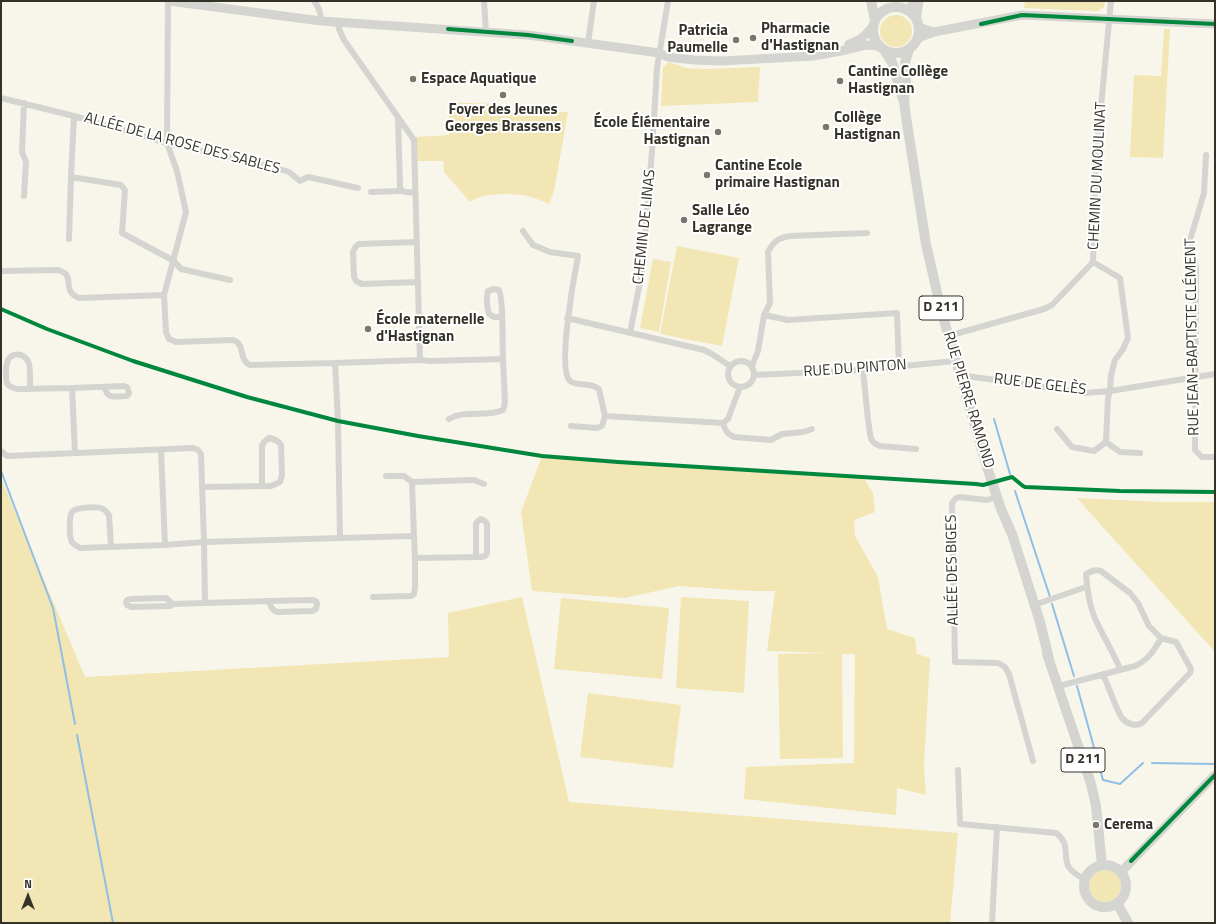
<!DOCTYPE html>
<meta charset="utf-8">
<style>
body{margin:0}
#map{position:relative;width:1216px;height:924px;overflow:hidden;background:#f8f6eb;font-family:"Titillium Web",sans-serif}
canvas{display:block}
.frame{position:absolute;inset:0;border:2px solid #353329;pointer-events:none}
.north{position:absolute;left:8px;top:876px;width:40px;height:40px;-webkit-text-stroke:3px #fff;paint-order:stroke;rotate:0deg;font-size:11px;font-weight:700;line-height:16px;text-align:center;color:#353329}
.north::after{content:'';display:block;margin:auto;width:14px;height:18px;background:#353329;clip-path:polygon(50% 0,100% 100%,50% 72%,0 100%)}
</style>
<div id="map">
<canvas width="1216" height="924"></canvas>
<div class="frame"></div>
<div class="north">N</div>
</div>
<script>
const ctx = document.querySelector('canvas').getContext('2d');
ctx.lineJoin = 'round';
function fillPath(path, color) { ctx.fillStyle = color; ctx.fill(path, 'evenodd'); }
function stroke(path, color, width, dash) { ctx.strokeStyle = color; ctx.lineWidth = width; ctx.lineCap = dash ? 'butt' : 'round'; ctx.setLineDash(dash || []); ctx.stroke(path); }
function drawText(font, color, halo, rows, align = 'center') {
  ctx.font = font + ' "Titillium Web",sans-serif'; ctx.lineWidth = 4; ctx.setLineDash([]); ctx.textBaseline = 'middle'; ctx.strokeStyle = halo; ctx.fillStyle = color; for (const [text, x, y, turn = 0] of rows) {
    ctx.save(); ctx.translate(x, y); ctx.rotate((+turn || 0) * Math.PI / 180); ctx.textAlign = isNaN(turn) ? turn : align; if (halo) ctx.strokeText(text, 0, 0); ctx.fillText(text, 0, 0); ctx.restore();
  }
}
fillPath(new Path2D(`
 M1025 1H1105L1104 7 1098 11 1024 8Z
 M880 31a16 16 0 1 1 32 0a16 16 0 1 1-32 0Z
 M1164 29H1170L1163 158 1130 157 1134 75 1161 76Z
 M669 62 686 68 705 69 760 67 758 102 661 106 663 67Z
 M448 102 492 104 493 112H568L554 191 549 204C540 200 531 196 522 195 508 193 481 193 470 202L444 172 443 161H416V137L449 135Z
 M677 246 739 258 722 346 660 334Z
 M653 259 671 262 659 332 640 328Z
 M542 456 863 477 873 493 875 512 854 520 855 536 878 577 887 629 915 638 917 654 930 658 924 766 926 795 897 788 896 815 744 799 746 767 854 763 855 654H842L843 758 780 759 778 654 830 653 767 651 775 591H750L679 586 625 598 532 591 521 512Z
 M1 478 85 677 449 657 448 613 522 597 569 802 958 833 950 923H1Z
 M1077 498 1162 502H1215V652Z
 M681 597 749 601 744 693 676 688Z
 M561 598 669 608 662 679 554 669Z
 M588 693 681 705 673 768 580 757Z
 M1089 886a16 16 0 1 1 32 0a16 16 0 1 1-32 0Z`), '#f1e6b4');
stroke(new Path2D(`
 M994 419 1010 474
 M1 471 53 608 75 724
 M1015 491 1050 597
 M1052 604 1074 676
 M1077 686 1103 780 1120 784 1143 763
 M77 735 113 923
 M1152 763 1215 764`), '#8fbfe5', 2);
stroke(new Path2D(`
 M314 1C319 7 321 13 321 21
 M484 1 486 32
 M588 43 594 1
 M1 98 74 116 167 143 273 167 289 172 300 181 308 177 358 188
 M24 103 22 152 26 162 24 196
 M74 116 71 177 121 185 125 190 122 233 174 261 181 269 230 280
 M398 118 400 187C402 194 409 192 415 192
 M1206 155 1204 193 1190 240 1196 268 1195 450 1202 457H1215
 M371 192 401 191
 M523 231 533 245 550 252 578 256C574 276 557 370 570 381 577 387 588 381 599 389L605 416 723 423
 M69 239 71 177
 M417 242 359 244 356 246 353 252 354 277 356 281 362 284 418 282
 M1 271 58 270C78 276 59 289 79 298L164 295 166 332 169 339 176 342 233 340C246 344 238 360 250 365L335 363
 M164 295 186 212 177 171 167 143 168 1
 M764 315 770 303 768 252C774 241 778 238 790 236L867 233
 M502 317H494L489 314C487 307 486 298 488 291L494 289 499 290C504 301 502 344 503 359
 M567 318 704 350 712 354 730 366
 M630 333 642 272 652 151 657 68 668 1
 M948 336 1044 309 1052 305 1093 262 1096 159 1111 1
 M420 360 430 361 503 359 505 403 503 410C485 418 466 409 449 419
 M728 374a13 13 0 1 1 26 0a13 13 0 1 1-26 0Z
 M752 366 758 351 764 315 788 320 897 313 899 367
 M863 370 868 420C871 431 867 442 880 446L916 449
 M754 375 863 370 955 361
 M960 377 967 376 1086 393 1110 391 1215 374
 M740 387 728 419 723 423C725 430 727 434 734 437L771 440 782 434 803 432 812 429
 M72 388 124 386 127 387 129 393 127 396C118 396 106 400 105 387
 M30 389C30 382 31 366 28 361 26 358 24 356 21 355 8 352 6 363 6 373 6 377 6 382 8 385 10 387 14 388 17 389L72 388 75 453
 M571 426 597 428 602 426 605 416
 M1057 429 1072 447 1094 451 1106 442 1108 398 1110 391 1111 375 1115 360 1123 349 1128 338 1120 278 1093 262
 M1106 442 1120 452 1140 453
 M161 450 165 545
 M1 451 7 456 193 448 198 450 201 454 204 542 340 538 338 421 335 363 420 360 414 140 344 40 339 29 338 22
 M386 476H404L412 482 414 536
 M412 482 474 480 484 484
 M203 487 271 486 280 482 282 475 281 445C278 440 274 439 269 438L264 442 262 446V486
 M997 497 987 500 959 497 956 498 952 503 955 662 998 663 1005 667 1009 674 1033 761
 M340 538 414 536 415 558 481 557 485 556 487 553V524L485 521 481 519 478 521 476 524V557
 M111 546 109 515C107 513 106 510 103 509 97 506 76 507 72 512 69 516 69 538 72 542 74 545 77 546 80 548L165 545 204 542 205 603 269 601
 M373 597 411 596 414 594 415 588V558
 M312 600 316 601 317 604 316 609 312 611 277 612C272 610 271 607 269 601Z
 M173 604 170 606 131 607 127 605 126 603 127 600 131 599 166 598 173 604 205 603
 M1034 605 1086 587
 M1103 674C1108 685 1116 709 1122 718 1127 724 1136 727 1142 723L1190 673 1191 669 1176 642 1161 638
 M1059 686 1135 666C1148 660 1154 651 1161 638L1149 626 1138 603 1130 593 1101 571C1095 569 1092 571 1086 574 1087 588 1089 603 1094 616 1102 635 1113 651 1120 669
 M958 770 960 824 1056 833C1077 849 1052 865 1085 879
 M992 922 997 827`), '#d4d4d0', 6);
stroke(new Path2D(`
 M169 1 321 21 528 35 645 51 659 53 668 57 694 60 722 61 813 56 841 51 866 45 879 46
 M906 10 918 1
 M916 20 919 1
 M918 27 934 32
 M918 38 934 32 1022 15 1215 24
 M849 44C860 41 866 35 873 26
 M1121 872 1215 775`), '#d4d4d0', 9);
stroke(new Path2D(`
 M871 1 875 20
 M873 30a23 23 0 1 1 46 0a23 23 0 1 1-46 0Z
 M909 49 905 63 906 86 904 101 906 117 926 244 941 310 988 470 1001 509 1012 534 1040 622 1049 659
 M884 50 892 62 903 99
 M1047 654 1091 784 1096 806 1102 865
 M1084 886a21 21 0 1 1 42 0a21 21 0 1 1-42 0Z
 M1117 903 1128 923`), '#d4d4d0', 10);
stroke(new Path2D(`
 M981 24 1022 15 1215 24
 M448 29 528 35 572 41
 M1 309 47 329 133 361 247 397 338 421 418 436 542 456 618 462 976 484 983 485 1012 477 1023 486 1025 487 1120 491 1215 492
 M1131 861 1215 775`), '#00873e', 4);
for (const [x, y, r, color] of [
 [753,38,4,"#79776d"],
 [736,40,4,"#79776d"],
 [413,79,4,"#79776d"],
 [840,81,4,"#79776d"],
 [503,95,4,"#79776d"],
 [826,127,4,"#79776d"],
 [718,132,4,"#79776d"],
 [707,175,4,"#79776d"],
 [684,220,4,"#79776d"],
 [368,329,4,"#79776d"],
 [1096,825,4,"#79776d"]
]) { const dot = new Path2D(); dot.arc(x, y, r, 0, 2 * Math.PI); ctx.fillStyle = color; ctx.fill(dot); stroke(dot, '#fff', 1.5); }
for (const [x, y, w] of [
 [941,308,44],
 [1083,760,44]
]) { const box = new Path2D(); box.roundRect(x - w / 2, y - 12, w, 24, 3); ctx.fillStyle = '#fff'; ctx.fill(box); stroke(box, '#353329', 1); }
drawText('bold 14px', '#353329', null, [
 ["D 211",941,308],
 ["D 211",1083,760]
]);
drawText('bold 15px', '#353329', '#fff', [
 ["Pharmacie",761,29],
 ["d'Hastignan",761,46],
 ["Patricia",728,31,"right"],
 ["Paumelle",728,48,"right"],
 ["Cantine Collège",848,72],
 ["Hastignan",848,89],
 ["Espace Aquatique",421,79],
 ["Foyer des Jeunes",503,110,"center"],
 ["Georges Brassens",503,127,"center"],
 ["Collège",834,118],
 ["Hastignan",834,135],
 ["École Élémentaire",710,123,"right"],
 ["Hastignan",710,140,"right"],
 ["Cantine Ecole",715,166],
 ["primaire Hastignan",715,183],
 ["Salle Léo",692,211],
 ["Lagrange",692,228],
 ["École maternelle",376,320],
 ["d'Hastignan",376,337],
 ["Cerema",1104,825]
], 'left');
drawText('15px', '#353329', '#fff', [
 ["ALLÉE DE LA ROSE DES SABLES",182,144,15],
 ["CHEMIN DU MOULINAT",1098,176,-87],
 ["CHEMIN DE LINAS",645,227,-84],
 ["RUE JEAN-BAPTISTE CLÉMENT",1193,337,-91],
 ["RUE DU PINTON",855,369,-4],
 ["RUE DE GELÈS",1040,385,7],
 ["RUE PIERRE RAMOND",968,400,73],
 ["ALLÉE DES BIGES",953,570,-91]
]);
</script>
